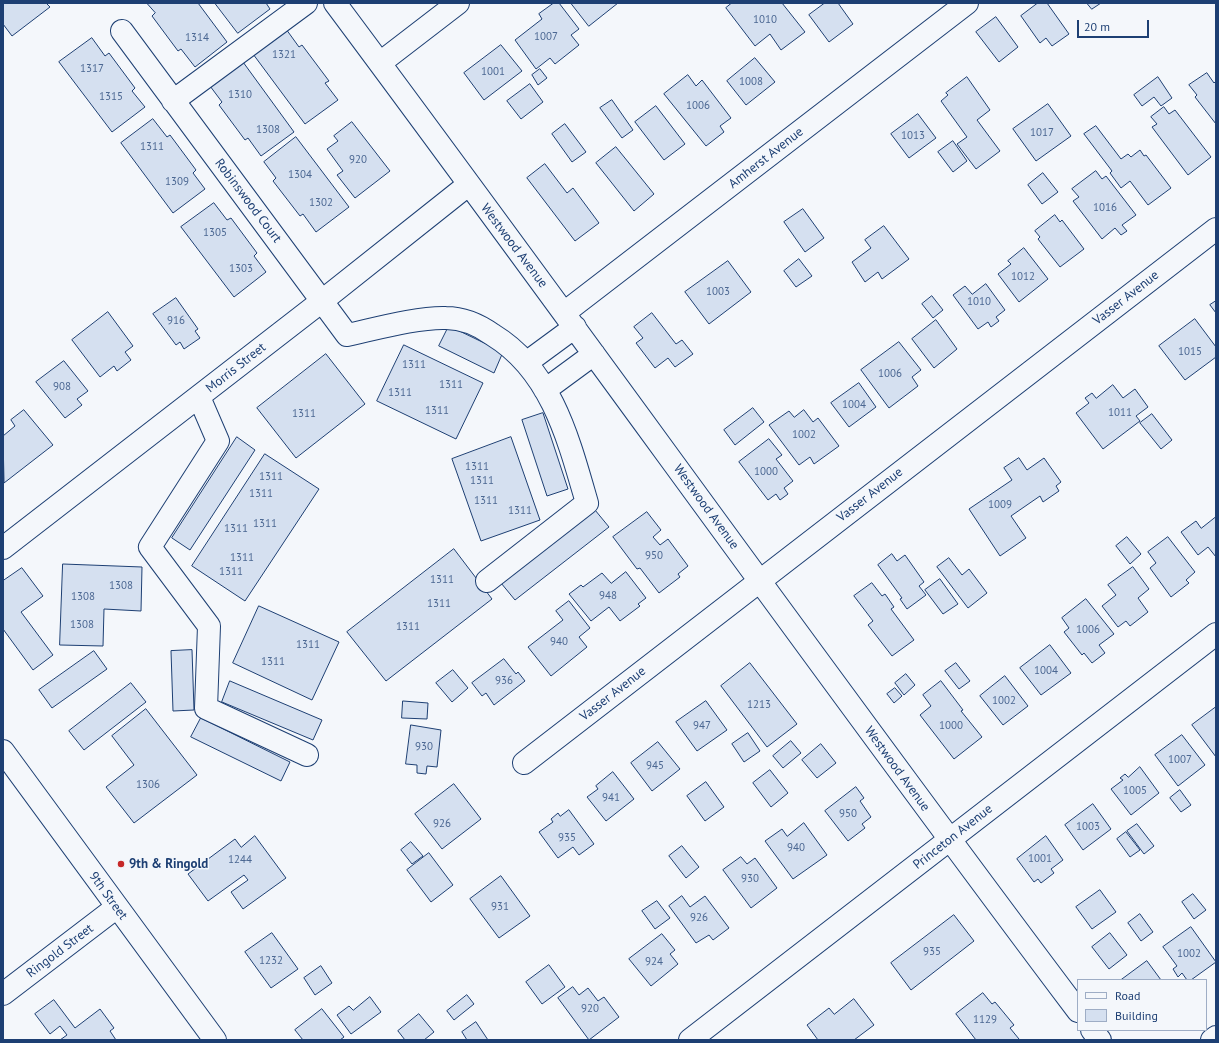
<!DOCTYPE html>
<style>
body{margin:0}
#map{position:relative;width:1219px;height:1043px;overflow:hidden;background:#f4f7fb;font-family:"PT Sans",sans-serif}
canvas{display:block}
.frame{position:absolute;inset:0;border:4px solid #1d3f73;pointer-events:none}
.legend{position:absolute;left:1077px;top:979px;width:130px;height:52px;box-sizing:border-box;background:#f4f7fb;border:1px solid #9eadc5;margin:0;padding:5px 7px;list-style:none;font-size:12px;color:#1d3f73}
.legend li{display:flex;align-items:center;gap:8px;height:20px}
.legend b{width:20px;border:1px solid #9eadc5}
.scale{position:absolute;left:1077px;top:20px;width:72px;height:18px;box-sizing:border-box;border:2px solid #1d3f73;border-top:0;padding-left:5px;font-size:12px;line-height:14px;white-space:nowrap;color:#1d3f73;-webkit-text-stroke:3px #f4f7fb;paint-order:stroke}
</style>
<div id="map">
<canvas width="1219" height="1043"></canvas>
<div class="frame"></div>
<ul class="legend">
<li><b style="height:5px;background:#f4f7fb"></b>Road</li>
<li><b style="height:11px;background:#d5e0f0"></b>Building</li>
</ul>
<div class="scale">20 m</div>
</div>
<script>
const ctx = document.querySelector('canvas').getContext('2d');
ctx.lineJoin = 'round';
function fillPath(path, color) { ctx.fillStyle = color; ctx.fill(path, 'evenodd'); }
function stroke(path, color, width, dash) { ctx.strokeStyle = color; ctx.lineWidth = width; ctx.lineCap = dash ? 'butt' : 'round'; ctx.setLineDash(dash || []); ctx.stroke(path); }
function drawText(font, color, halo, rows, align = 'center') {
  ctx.font = font + ' "PT Sans",sans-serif'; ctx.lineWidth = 3; ctx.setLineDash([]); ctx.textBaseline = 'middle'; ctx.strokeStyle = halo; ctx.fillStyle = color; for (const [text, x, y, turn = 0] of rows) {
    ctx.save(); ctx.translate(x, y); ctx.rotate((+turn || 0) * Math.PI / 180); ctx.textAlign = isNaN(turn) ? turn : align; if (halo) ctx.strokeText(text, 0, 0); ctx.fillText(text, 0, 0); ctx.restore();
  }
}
const building = new Path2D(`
 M3 3H46L50 7 12 36 3 24Z
 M147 3H198L227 42 195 67 181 49 178 51 152 16 155 13Z
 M215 3H266L270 9 238 33Z
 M554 3H559L579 29 571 35 579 45 555 64 550 58 536 69 515 40 542 19 539 14Z
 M571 3H618L589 26Z
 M732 3H782L805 32 781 50 770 34 755 46 726 8Z
 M825 3H838L853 24 829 42 809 15Z
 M1038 3H1047L1069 34 1052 46 1046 38 1040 43 1021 16Z
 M1087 3H1101L1092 9Z
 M996 17 1018 47 999 62 976 32Z
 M286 29 299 47 302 45 329 81 325 83 338 100 305 124 253 54Z
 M92 38 105 56 109 53 135 88 132 91 145 107 112 132 59 62Z
 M501 45 522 71 484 100 464 73Z
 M755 58 775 82 746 105 727 81Z
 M243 62 294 132 261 156 248 138 245 140 219 105 222 102 210 86Z
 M540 69 547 78 538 85 532 75Z
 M1207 73 1214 83 1216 81V124L1195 97 1197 95 1189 85Z
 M688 75 696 86 702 80 731 118 720 126 724 132 706 146 664 94Z
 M967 77 990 110 977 120 1000 151 976 169 957 144 967 137 941 101 948 95 946 93Z
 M1158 77 1172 98 1161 106 1154 97 1142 106 1134 95Z
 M530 84 543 102 521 119 507 101Z
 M612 100 633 130 622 138 600 108Z
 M1048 104 1071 136 1036 161 1013 129Z
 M656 106 685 144 664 160 635 122Z
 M1164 107 1169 114 1175 110 1211 157 1188 175 1152 127 1157 124 1151 117Z
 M918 114 936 138 909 158 891 134Z
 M153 119 167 137 170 135 196 170 193 173 205 189 173 213 121 143Z
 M352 122 390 171 355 198 337 175 343 171 327 149 338 141 334 136Z
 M565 124 586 152 572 162 552 134Z
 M1096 126 1121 159 1128 154 1131 157 1140 150 1144 156 1146 155 1171 188 1148 205 1130 181 1121 188 1110 173 1112 171 1084 134Z
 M296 137 349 207 316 232 303 214 300 216 273 181 276 178 264 162Z
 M953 141 967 161 953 172 938 152Z
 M616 147 654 194 634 211 596 163Z
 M545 164 567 193 573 188 599 223 575 241 527 178Z
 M1096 171 1102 179 1106 176 1136 215 1122 225 1127 231 1121 235 1115 228 1102 239 1073 201 1079 197 1072 189Z
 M1043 173 1058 192 1042 204 1028 185Z
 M214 203 227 220 231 218 257 253 254 256 266 272 234 297 181 227Z
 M803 209 824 238 805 252 784 222Z
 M1055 215 1060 222 1062 220 1084 249 1060 267 1038 239 1040 237 1035 231Z
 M884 226 909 259 882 279 878 272 865 282 852 262 871 248 865 240Z
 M1024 248 1048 279 1019 302 998 274 1011 264 1008 261Z
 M799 259 812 276 796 287 784 271Z
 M728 261 751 292 709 324 685 292Z
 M986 284 1005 310 996 317 999 321 991 327 988 322 978 329 953 295 965 286 972 294Z
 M932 296 943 310 933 318 922 304Z
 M176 298 198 329 195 331 200 338 184 349 180 342 176 345 153 314Z
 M1216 301V313L1210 305Z
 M108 312 133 346 125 352 131 360 117 371 114 366 100 377 72 340Z
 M652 313 676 344 682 340 693 354 675 367 668 358 655 368 636 343 643 338 634 327Z
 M1195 319 1216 347V357L1185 380 1159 346Z
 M936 320 957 349 934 368 912 339Z
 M449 326 503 352 494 373 439 346Z
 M899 342 921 370 912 377 918 386 889 408 861 370Z
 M404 345 483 383 456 439 377 401Z
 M326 354 365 404 296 458 257 408Z
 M64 361 88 391 77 399 82 405 65 418 36 382Z
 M859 383 876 407 849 427 831 403Z
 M1113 385 1123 398 1135 389 1148 407 1136 416 1140 421 1103 449 1076 413 1089 403 1085 398 1092 393 1096 398Z
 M753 408 764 422 735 445 724 430Z
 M24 410 53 445 4 483 3 436 15 426 11 420Z
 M804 410 813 422 818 418 839 446 814 464 810 457 799 465 769 425 789 411 794 417Z
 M543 413 568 489 547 496 522 420Z
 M1152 414 1172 440 1161 449 1140 423Z
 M237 437 255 450 190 550 172 538Z
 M511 437 540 520 481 541 452 459Z
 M769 439 782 455 776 459 793 481 784 488 788 494 780 500 776 494 768 500 739 462Z
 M265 454 319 489 245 601 192 566Z
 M1019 458 1027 470 1044 458 1061 482 1056 486 1059 491 1043 502 1040 496 1011 516 1026 538 1000 556 969 509 1012 480 1004 468Z
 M595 510 609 527 515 600 501 583Z
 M647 512 661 530 653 537 660 545 668 539 688 566 678 574 680 577 659 593 640 568 637 569 613 537Z
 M1216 517V557L1208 547 1198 555 1181 532 1196 521 1201 528Z
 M1127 537 1141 554 1130 564 1116 546Z
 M1168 537 1195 572 1186 580 1189 583 1171 597 1150 568 1156 563 1148 552Z
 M454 549 492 599 386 681 347 632Z
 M892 554 897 561 905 555 924 582 919 586 926 595 907 609 900 599 902 598 878 565Z
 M949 558 962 575 969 569 987 593 968 608 937 567Z
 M63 564 142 567 141 611 104 609 103 646 60 645Z
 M1133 567 1149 589 1138 598 1148 612 1130 626 1126 621 1118 627 1102 606 1116 595 1108 585Z
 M22 568 43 596 21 612 53 655 33 670 3 629V581Z
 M626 572 646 598 638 604 640 606 620 621 609 607 591 621 569 594 581 585 583 587 602 573 611 583Z
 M940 579 958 604 943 614 925 590Z
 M872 583 882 596 885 594 894 607 891 609 914 640 892 656 868 625 873 621 854 596Z
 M1086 599 1114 634 1099 645 1105 653 1092 663 1084 653 1082 655 1064 632 1069 628 1062 618Z
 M569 601 590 628 579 637 587 647 551 676 528 647 563 620 556 611Z
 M259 606 339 642 312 700 233 663Z
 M1050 645 1071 673 1041 695 1020 668Z
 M192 650 194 710 173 711 171 651Z
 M94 651 107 669 52 708 39 690Z
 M504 659 516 674 518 672 525 681 494 705 486 693 482 696 472 683Z
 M750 663 797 724 767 747 721 686Z
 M956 663 970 681 959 689 945 671Z
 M453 670 468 688 452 702 436 683Z
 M906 674 915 685 904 695 895 683Z
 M1005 676 1028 706 1003 725 980 696Z
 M230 681 322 720 313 740 222 702Z
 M941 681 963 710 961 711 982 737 954 759 920 715 931 706 923 695Z
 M131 683 146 702 84 750 69 731Z
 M895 688 902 696 894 703 887 694Z
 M403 701 428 703 427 719 402 718Z
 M706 701 727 730 697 751 676 722Z
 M1216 707V757L1192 725Z
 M146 709 197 775 134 823 106 787 134 765 112 736Z
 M201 718 290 762 281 781 191 737Z
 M411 725 441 730 437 767 427 766 426 774 417 773V765L406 764Z
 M748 733 760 751 744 762 732 744Z
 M1182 735 1205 765 1178 786 1155 755Z
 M791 741 801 753 783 768 773 756Z
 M658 742 680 769 652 791 631 763Z
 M821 744 836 763 817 778 802 760Z
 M1140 767 1159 793 1131 815 1111 789 1123 780 1120 778 1125 774 1128 777Z
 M770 770 788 793 771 807 753 783Z
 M613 772 634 799 606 821 587 797 598 789 596 786Z
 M706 782 724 807 705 821 687 796Z
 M454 784 481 819 442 849 415 814Z
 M856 787 864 798 860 801 871 817 862 824 865 828 848 841 825 811Z
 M1180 790 1191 805 1181 812 1170 798Z
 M1093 804 1111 829 1083 850 1065 825Z
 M569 810 594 844 579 855 573 847 558 858 539 832 553 822 551 819 558 813 560 816Z
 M804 823 827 855 793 879 765 841 782 829 787 836Z
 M1137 824 1154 846 1144 854 1127 831Z
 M1126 832 1140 850 1130 857 1117 839Z
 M255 836 286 878 243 909 231 892 248 880 244 875 208 901 188 874 235 839 241 847Z
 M1046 836 1063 860 1051 869 1054 873 1041 883 1038 879 1034 882 1017 859Z
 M411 842 423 856 412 864 401 850Z
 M682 846 699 867 686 878 669 856Z
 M429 853 453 885 431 902 407 870Z
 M741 857 747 864 755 858 777 888 751 908 723 870Z
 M501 876 530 916 499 938 470 899Z
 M1100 890 1116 912 1092 929 1076 907Z
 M1193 894 1206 910 1194 919 1182 902Z
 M682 896 690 907 705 896 729 928 713 940 709 935 696 943 669 906Z
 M657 901 670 918 655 929 642 911Z
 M1140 914 1153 932 1141 941 1128 923Z
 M954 915 974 941 911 990 891 963Z
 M1191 927 1216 962 1191 980H1187L1182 973 1178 977 1173 969 1177 966 1163 947Z
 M272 933 298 969 271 988 245 952Z
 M1110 933 1127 955 1109 969 1092 947Z
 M662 934 675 950 670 954 678 964 651 986 629 959Z
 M1147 961 1161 980H1121Z
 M549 965 565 987 542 1004 526 982Z
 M321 966 332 983 315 995 304 978Z
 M573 987 579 995 588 988 598 1001 604 997 619 1017 589 1040 558 998Z
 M983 993 992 1004 995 1002 1014 1025 1010 1028 1019 1039 1018 1040H976L956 1014Z
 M467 995 474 1004 454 1020 447 1011Z
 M370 997 381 1012 351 1034 337 1015 349 1006 353 1010Z
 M854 999 874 1025 854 1040H818L807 1025 829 1008 834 1014Z
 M54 1000 75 1028 100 1009 114 1028 110 1031 116 1040H60L67 1035 60 1026 50 1034 35 1014Z
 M322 1009 344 1037 340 1040H303L295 1030Z
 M419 1014 434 1032 424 1040H405L398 1031Z
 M476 1022 488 1040H467L462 1032Z`);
fillPath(building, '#d5e0f0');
stroke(building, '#1d3f73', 1);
const minor = new Path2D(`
 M335 3C585 338 827 678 1078 1011
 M122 31 347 335C375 329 418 317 446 318 464 318 479 325 493 335 552 371 569 441 587 503L487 581
 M380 63 458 3
 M173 101 306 3
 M564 313 967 3
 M526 363 575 327
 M545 390 594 354
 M199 397 218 441 150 547 209 626 206 708 307 755
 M3 548 322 301 468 185
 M3 751 215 1040
 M524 763 1216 229
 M3 994 117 907
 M1092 1030 1100 1040
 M690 1040 1216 634
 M1212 1040 1216 1037`);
stroke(minor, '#1d3f73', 24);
stroke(minor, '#f4f7fb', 22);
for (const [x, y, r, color] of [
 [121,864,4,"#c62828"]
]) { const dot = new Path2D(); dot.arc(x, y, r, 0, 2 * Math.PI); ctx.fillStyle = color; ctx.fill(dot); stroke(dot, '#f4f7fb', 1.5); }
drawText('11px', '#4b6792', null, [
 ["1010",765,20],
 ["1007",546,37],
 ["1314",197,38],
 ["1321",284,55],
 ["1317",92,69],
 ["1001",493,72],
 ["1008",751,82],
 ["1310",240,95],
 ["1315",111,97],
 ["1006",698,106],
 ["1308",268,130],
 ["1017",1042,133],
 ["1013",913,136],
 ["1311",152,147],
 ["920",358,160],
 ["1304",300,175],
 ["1309",177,182],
 ["1302",321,203],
 ["1016",1105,208],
 ["1305",215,233],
 ["1303",241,269],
 ["1012",1023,277],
 ["1003",718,292],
 ["1010",979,302],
 ["916",176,321],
 ["1015",1190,352],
 ["1311",414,365],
 ["1006",890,374],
 ["1311",451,385],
 ["908",62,387],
 ["1311",400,393],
 ["1004",854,405],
 ["1311",437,411],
 ["1011",1120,413],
 ["1311",304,414],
 ["1002",804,435],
 ["1311",477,467],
 ["1000",766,472],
 ["1311",271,477],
 ["1311",482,481],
 ["1311",261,494],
 ["1311",486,501],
 ["1009",1000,505],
 ["1311",520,511],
 ["1311",265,524],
 ["1311",236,529],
 ["950",654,556],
 ["1311",242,558],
 ["1311",231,572],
 ["1311",442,580],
 ["1308",121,586],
 ["948",608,596],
 ["1308",83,597],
 ["1311",439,604],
 ["1308",82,625],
 ["1311",408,627],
 ["1006",1088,630],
 ["940",559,642],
 ["1311",308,645],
 ["1311",273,662],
 ["1004",1046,671],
 ["936",504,681],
 ["1002",1004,701],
 ["1213",759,705],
 ["947",702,726],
 ["1000",951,726],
 ["930",424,747],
 ["1007",1180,760],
 ["945",655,766],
 ["1306",148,785],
 ["1005",1135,791],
 ["941",611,798],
 ["950",848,814],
 ["926",442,824],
 ["1003",1088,827],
 ["935",567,838],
 ["940",796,848],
 ["1001",1040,859],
 ["1244",240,860],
 ["930",750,879],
 ["931",500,907],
 ["926",699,918],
 ["935",932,952],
 ["1002",1189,954],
 ["1232",271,961],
 ["924",654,962],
 ["920",590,1009],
 ["1129",985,1020]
]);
drawText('13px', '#1d3f73', '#f4f7fb', [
 ["Amherst Avenue",766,158,-38],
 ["Robinswood Court",248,201,53],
 ["Westwood Avenue",514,246,53],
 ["Vasser Avenue",1126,298,-38],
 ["Morris Street",236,368,-38],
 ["Vasser Avenue",870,495,-38],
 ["Westwood Avenue",706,507,54],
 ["Vasser Avenue",613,694,-38],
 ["Westwood Avenue",897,769,54],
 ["Princeton Avenue",953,837,-38],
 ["9th Street",108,896,54],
 ["Ringold Street",60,951,-37]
]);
drawText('bold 13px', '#1d3f73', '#f4f7fb', [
 ["9th & Ringold",129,864]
], 'left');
</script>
